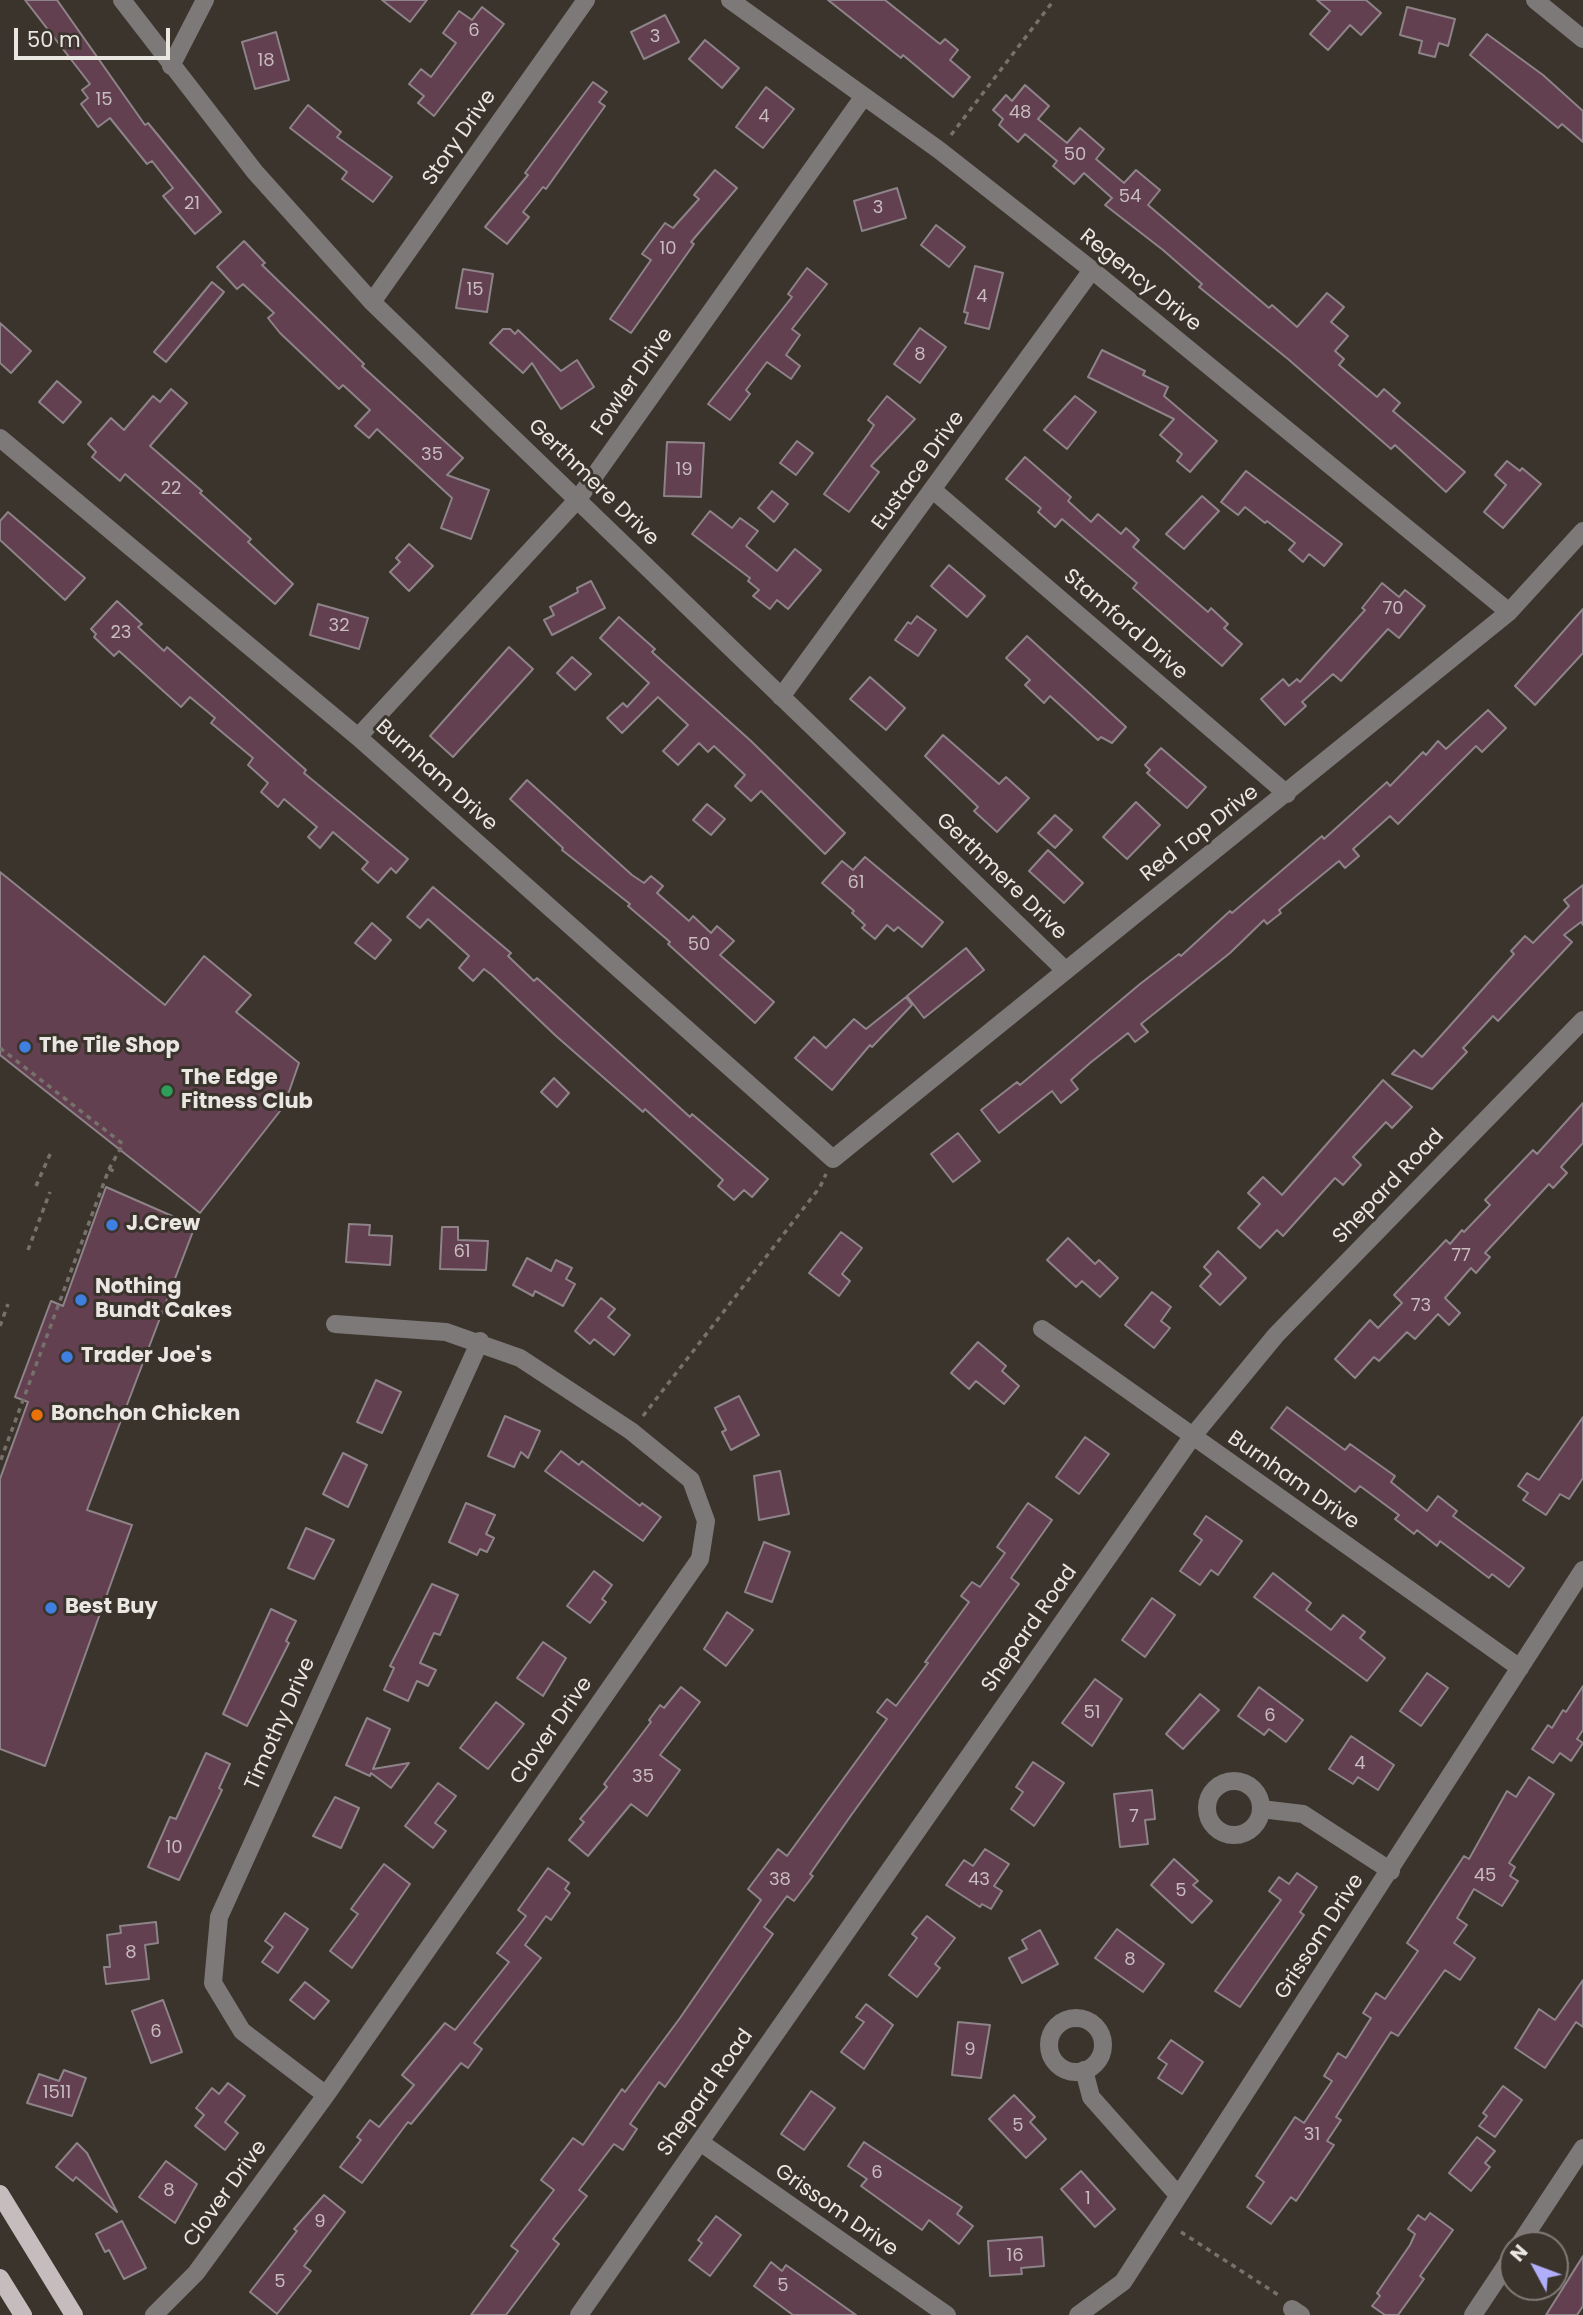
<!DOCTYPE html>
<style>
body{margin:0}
#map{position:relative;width:1583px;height:2315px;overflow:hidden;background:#3a342c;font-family:Poppins,sans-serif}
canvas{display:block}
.north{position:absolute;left:1499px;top:2231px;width:70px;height:70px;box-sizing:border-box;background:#3a342c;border:2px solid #807b75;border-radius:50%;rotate:311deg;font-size:19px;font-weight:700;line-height:28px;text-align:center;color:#eae6e2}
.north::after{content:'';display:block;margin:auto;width:24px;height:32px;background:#b0aefa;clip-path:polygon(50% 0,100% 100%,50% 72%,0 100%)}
.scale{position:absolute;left:14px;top:28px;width:156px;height:32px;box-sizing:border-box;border:4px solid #eae6e2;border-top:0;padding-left:9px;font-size:21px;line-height:24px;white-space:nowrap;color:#eae6e2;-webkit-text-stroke:5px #3a342c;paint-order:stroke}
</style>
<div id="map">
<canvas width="1583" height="2315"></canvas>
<div class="north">N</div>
<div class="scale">50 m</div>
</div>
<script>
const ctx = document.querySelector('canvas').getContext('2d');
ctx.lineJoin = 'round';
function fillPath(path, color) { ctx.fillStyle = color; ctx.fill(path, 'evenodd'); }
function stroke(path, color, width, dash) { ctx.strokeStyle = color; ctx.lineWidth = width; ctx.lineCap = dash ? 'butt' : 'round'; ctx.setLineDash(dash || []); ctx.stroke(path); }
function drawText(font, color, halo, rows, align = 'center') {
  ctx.font = font + ' Poppins,sans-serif'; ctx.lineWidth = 6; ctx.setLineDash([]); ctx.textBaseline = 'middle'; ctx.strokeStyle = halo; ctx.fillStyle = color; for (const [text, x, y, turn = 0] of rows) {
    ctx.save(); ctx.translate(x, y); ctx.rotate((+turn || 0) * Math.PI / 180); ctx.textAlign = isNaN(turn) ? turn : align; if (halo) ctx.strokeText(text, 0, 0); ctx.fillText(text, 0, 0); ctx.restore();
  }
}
const building = new Path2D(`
 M25 0H57L145 125 148 123 221 212 195 234 163 196 173 188 152 161 147 164 110 118 98 127 81 104 88 98 82 90 90 84Z
 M382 0H427L410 22Z
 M828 0H885L940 44 945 39 958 50 950 60 970 77 953 97 903 55 901 58Z
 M1317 0H1366L1381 13 1361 35 1350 25 1328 50 1310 34 1330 11Z
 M482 7 504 24 434 116 418 103 424 96 409 84 421 69 431 77 456 43 443 33 459 11 472 20Z
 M1407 7 1455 19 1448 46 1439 43 1435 57 1419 53 1422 41 1400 35Z
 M665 15 679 42 644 59 631 32Z
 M276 32 289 80 255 89 242 42Z
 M1487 34 1543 75 1583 111V142L1562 124 1558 128 1470 55Z
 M705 40 739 68 722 88 689 59Z
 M593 82 607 92 599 102 605 106 546 189 543 187 523 212 529 217 507 244 485 227 528 175 525 173Z
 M1025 85 1049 106 1038 119 1067 143 1080 128 1104 149 1096 159 1124 183 1136 170 1160 190 1148 205 1269 308 1272 305 1297 327 1327 293 1344 307 1331 322 1348 336 1335 351 1344 359 1339 365 1377 397 1384 389 1400 403 1393 411 1465 472 1446 492 1395 445 1391 449 1288 359 1199 287 1202 284 1163 250 1105 205 1112 198 1084 173 1074 184 1053 166 1057 161 1025 134 1018 142 999 125 1003 119 993 110 1006 95 1012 101Z
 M766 87 794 109 763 148 736 127Z
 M308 105 341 132 337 137 392 177 373 202 342 179 347 172 290 128Z
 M715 170 737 188 691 242 694 244 631 333 610 319 651 260 642 254 665 223 673 228 699 199 694 195Z
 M897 188 906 218 862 231 854 201Z
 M936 225 965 247 949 267 921 245Z
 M244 241 265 263 262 265 364 364 362 366 463 458 447 475 489 490 471 539 441 528 452 498 377 429 369 438 355 426 370 410 343 385 339 389 280 333 268 318 274 313 243 284 237 289 217 267Z
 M975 266 1003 273 989 329 965 323 968 313 964 312Z
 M807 268 827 284 792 329 800 335 786 355 800 366 791 379 767 362 746 390 750 394 730 420 708 404 792 297 788 294Z
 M463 269 493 274 487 312 456 308Z
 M212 282 224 292 166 362 154 352Z
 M0 323 31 351 11 373 0 363Z
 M920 328 946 347 920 383 894 364Z
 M503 329H510L515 334 518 330 561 371 577 360 594 387 561 409 532 363 523 373 490 343Z
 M1102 350 1145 371 1143 375 1168 387 1164 396 1217 441 1190 472 1177 461 1182 454 1160 435 1174 419 1088 377Z
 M57 381 81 402 63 423 39 402Z
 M171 389 187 403 150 446 202 491 200 493 251 539 248 542 293 584 275 604 125 474 120 481 92 457 96 452 88 444 111 418 124 430 153 396 160 402Z
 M887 396 915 419 871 466 879 472 849 512 824 494 869 433 874 425 868 420Z
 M1075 396 1096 412 1067 449 1044 430Z
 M797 441 813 453 796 475 780 463Z
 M667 442 704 443 701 497 664 496Z
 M1025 457 1071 497 1068 501 1091 522 1098 514 1121 534 1126 528 1139 540 1133 547 1208 612 1211 608 1228 624 1224 628 1242 644 1222 666 1133 588 1137 583 1062 519 1055 527 1038 512 1041 508 1006 479Z
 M1507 461 1520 471 1522 468 1541 484 1503 528 1484 512 1506 485 1495 475Z
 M1246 471 1342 544 1324 566 1309 554 1303 562 1289 550 1295 543 1267 521 1265 523 1245 507 1238 515 1221 502Z
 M772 491 788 504 774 522 758 508Z
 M1202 496 1219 511 1184 549 1166 534Z
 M710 511 732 528 740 518 758 531 746 546 777 571 795 549 821 570 788 609 777 600 770 609 753 596 759 590 748 581 750 578 692 534Z
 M8 512 85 578 65 600 0 540V521Z
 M409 544 433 566 409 591 390 572 400 562 396 558Z
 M949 565 985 596 967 617 931 586Z
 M591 581 605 608 552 635 544 620 554 615 550 607 578 592 577 588Z
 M1382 583 1399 597 1405 590 1425 606 1399 638 1388 629 1341 681 1333 674 1302 702 1306 706 1285 725 1261 699 1283 679 1289 686 1297 679 1300 682 1365 610 1362 608Z
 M117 601 142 624 138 627 164 651 167 647 306 770 304 773 408 859 396 873 391 868 378 883 362 869 368 862 333 832 320 848 308 837 317 827 284 799 278 807 261 792 268 783 248 765 253 758 211 723 215 718 190 697 181 707 119 651 114 656 94 637 96 634 91 629Z
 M318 604 368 618 359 649 310 635Z
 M1583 609V653L1535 705 1515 686Z
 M917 616 936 630 918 656 895 640 908 622 911 624Z
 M619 617 655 649 652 652 751 741 845 833 825 854 761 791 751 801 735 786 745 775 714 746 708 752 699 743 678 765 663 751 688 725 658 697 622 733 607 718 623 703 627 707 649 683 600 638Z
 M1027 636 1126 727 1112 743 1101 737 1098 740 1050 696 1044 703 1025 685 1030 680 1006 658Z
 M509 647 533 669 453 757 430 736Z
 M572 657 591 674 575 690 557 673Z
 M870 677 905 708 886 730 850 699Z
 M1488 710 1506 728 1482 752 1476 746 1398 824 1390 816 1353 849 1359 856 1345 868 1339 861 1279 910 1281 913 1267 924 1264 920 1230 953 1141 1024 1148 1032 1135 1042 1128 1033 1090 1063 1071 1080 1078 1089 1061 1103 1052 1091 999 1133 981 1110 1017 1082 1020 1085 1140 984 1179 954 1181 956 1230 911 1232 913 1322 836 1324 839 1387 782 1390 786 1423 752 1426 755 1438 741 1446 749Z
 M943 735 999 784 1006 777 1029 798 997 832 974 811 978 807 925 756Z
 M1161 748 1206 787 1187 808 1147 773 1150 770 1145 765Z
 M527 780 632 875 644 883 651 876 663 886 657 893 689 921 693 916 711 933 717 926 734 941 720 955 774 1002 755 1023 668 944 670 942 628 906 630 904 562 850 563 848 510 799Z
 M1136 802 1160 825 1127 859 1103 837Z
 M707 804 725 819 711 835 693 820Z
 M1055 815 1072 830 1055 848 1038 833Z
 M1048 850 1083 883 1064 903 1029 871Z
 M865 857 943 922 922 947 898 927 894 931 887 925 875 939 862 928 865 925 852 913 854 911 822 883 842 861 853 870Z
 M0 872 165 1005 204 956 251 995 236 1012 299 1063 284 1106 200 1213 0 1055Z
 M1583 885V925L1581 922 1564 935 1572 942 1498 1021 1493 1016 1463 1048 1467 1052 1432 1089 1392 1074 1414 1050 1422 1057 1514 954 1511 951 1525 936 1533 943 1569 906 1564 900Z
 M433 887 511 953 508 956 534 981 537 978 690 1117 692 1114 768 1179 752 1197 744 1190 734 1200 718 1186 723 1180 645 1109 643 1112 556 1036 492 975 484 969 473 981 459 968 469 956 428 919 420 928 407 917Z
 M372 923 391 940 375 959 355 943Z
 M966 948 984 970 924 1018 907 996Z
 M906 997 912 1005 872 1047 870 1045 832 1090 795 1058 814 1037 826 1048 854 1019 866 1029Z
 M554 1078 569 1093 557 1107 541 1092Z
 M1383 1080 1412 1107 1392 1128 1386 1122 1353 1157 1361 1165 1343 1185 1335 1178 1283 1236 1277 1230 1260 1248 1238 1228 1260 1204 1248 1193 1263 1177 1282 1195Z
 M1583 1103V1143L1561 1167 1567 1173 1553 1188 1549 1184 1485 1253 1490 1257 1476 1273 1471 1268 1445 1298 1460 1313 1449 1325 1438 1314 1415 1339 1407 1332 1379 1361 1374 1357 1355 1378 1335 1359 1370 1320 1378 1328 1402 1303 1394 1295 1446 1240 1450 1244 1462 1230 1464 1232 1490 1205 1485 1200 1533 1150 1537 1154Z
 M958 1133 980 1161 953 1182 931 1154Z
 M106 1187 195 1226 87 1510 132 1525 45 1766 0 1749V1479L28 1402 15 1397 51 1301 63 1306Z
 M349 1224 370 1225 369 1235 392 1236 390 1265 346 1262Z
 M442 1227H458V1240L488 1241 486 1270 440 1269Z
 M841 1232 862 1248 842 1274 850 1281 839 1296 809 1273Z
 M1068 1238 1095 1264 1099 1260 1118 1278 1100 1297 1082 1281 1076 1287 1047 1260Z
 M1218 1251 1246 1278 1220 1305 1200 1286 1211 1274 1204 1267Z
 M527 1258 551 1271 556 1260 572 1268 566 1279 575 1284 563 1306 535 1291 533 1296 513 1285Z
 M1152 1292 1171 1307 1161 1321 1170 1328 1154 1348 1125 1325Z
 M601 1298 615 1309 608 1317 630 1335 614 1355 594 1339 590 1344 575 1331Z
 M978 1342 1006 1366 1002 1371 1019 1386 1004 1404 976 1381 969 1389 951 1373Z
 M376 1380 401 1392 382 1433 357 1422Z
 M739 1396 759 1435 731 1450 722 1432 726 1430 715 1408Z
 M1287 1407 1345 1450 1350 1444 1395 1476 1391 1482 1427 1511 1438 1496 1457 1511 1453 1516 1524 1568 1509 1587 1492 1574 1489 1578 1440 1541 1437 1546 1417 1530 1414 1534 1395 1519 1399 1515 1360 1486 1355 1492 1271 1428Z
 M505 1416 540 1431 528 1458 521 1452 514 1467 488 1456Z
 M1583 1417V1478L1569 1499 1560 1494 1546 1515 1523 1500 1528 1493 1518 1486 1527 1473 1539 1480Z
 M1085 1437 1109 1454 1079 1494 1056 1477Z
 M561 1451 579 1465 582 1461 640 1506 642 1503 661 1517 643 1541 545 1471Z
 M343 1453 367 1465 348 1507 323 1494Z
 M780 1471 789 1514 759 1520 754 1476Z
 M466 1503 495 1515 486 1534 494 1538 487 1552 480 1549 477 1555 449 1542Z
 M1028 1503 1052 1520 1011 1578 1019 1584 852 1814 810 1874 813 1876 794 1901 787 1896 764 1927 773 1934 665 2087 659 2082 630 2124 637 2129 623 2150 614 2144 579 2190 587 2196 553 2239 559 2244 506 2315H471L518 2251 511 2246 554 2190 541 2180 573 2138 583 2145 622 2089 625 2092 680 2018 761 1900 748 1889 778 1849 787 1856 887 1719 877 1712 887 1699 896 1706 928 1663 925 1662 969 1602 961 1596 972 1582 980 1587 1005 1553 997 1547Z
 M1206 1516 1242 1541 1218 1575 1211 1570 1200 1585 1180 1571 1202 1540 1194 1534Z
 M306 1528 334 1540 314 1579 288 1568Z
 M764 1542 790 1552 772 1602 745 1592Z
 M594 1571 612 1585 602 1599 606 1602 590 1623 567 1606Z
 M1273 1573 1311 1603 1306 1610 1331 1630 1343 1615 1365 1632 1360 1638 1385 1658 1367 1681 1254 1597Z
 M432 1584 458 1595 440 1635 434 1633 420 1663 436 1670 428 1686 417 1681 408 1701 384 1690 394 1668 390 1666Z
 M1152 1598 1175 1615 1145 1657 1122 1640Z
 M271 1609 296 1621 286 1641 289 1643 247 1726 223 1714Z
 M727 1612 753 1630 726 1666 704 1649Z
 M543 1642 566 1658 543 1696 517 1678Z
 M1427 1673 1448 1688 1421 1726 1400 1711Z
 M1095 1679 1122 1699 1092 1746 1062 1723Z
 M1583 1686V1730L1577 1739 1583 1743 1571 1761 1560 1753 1553 1763 1532 1749 1548 1725 1552 1728 1563 1710 1566 1712Z
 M681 1687 700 1702 660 1755 680 1770 647 1816 631 1804 588 1856 569 1840 584 1822 580 1819 607 1787 604 1784 651 1722 649 1720 660 1705 664 1708Z
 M1259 1687 1303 1720 1286 1742 1269 1729 1264 1735 1238 1716Z
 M1200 1694 1219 1710 1183 1749 1166 1734Z
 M496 1702 524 1724 488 1769 460 1748Z
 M367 1718 390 1729 373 1769 409 1763 391 1788 371 1773 370 1776 346 1765Z
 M1351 1736 1394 1765 1378 1790 1358 1777 1353 1784 1329 1769Z
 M206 1753 230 1764 219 1788 222 1790 179 1880 148 1867 170 1817 176 1819Z
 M1033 1762 1064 1783 1034 1826 1011 1809 1023 1792 1016 1787Z
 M1529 1777 1554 1794 1509 1863 1515 1867 1510 1876 1518 1881 1502 1906 1474 1889 1457 1918 1467 1925 1454 1943 1475 1958 1460 1980 1445 1970 1398 2036 1391 2032 1336 2117 1341 2120 1327 2141 1334 2145 1296 2201 1291 2197 1271 2224 1247 2207 1264 2182 1256 2176 1295 2117 1304 2123 1332 2081 1324 2076 1338 2053 1346 2058 1371 2018 1363 2013 1376 1993 1385 1999 1418 1951 1407 1943 1464 1856 1469 1859 1507 1791 1516 1797Z
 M438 1783 456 1796 435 1823 446 1831 433 1848 405 1826Z
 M1152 1790 1155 1819 1145 1820 1148 1844 1120 1847 1114 1794Z
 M335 1797 359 1808 341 1848 313 1836Z
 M985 1849 1009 1864 994 1886 1002 1891 991 1909 982 1904 980 1907 946 1885 964 1860 973 1866Z
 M1174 1859 1198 1881 1193 1885 1212 1901 1192 1923 1151 1885Z
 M384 1864 410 1884 352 1968 330 1951 358 1914 351 1909Z
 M548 1868 569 1883 565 1889 570 1893 551 1920 546 1916 525 1945 541 1958 474 2043 482 2049 468 2068 461 2063 411 2124 408 2122 362 2183 340 2167 361 2140 357 2137 370 2120 379 2127 414 2085 402 2075 445 2023 455 2030 509 1962 497 1953 526 1916 518 1910Z
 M1297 1873 1317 1887 1300 1912 1304 1915 1240 2007 1215 1991 1281 1900 1269 1891 1279 1877 1289 1884Z
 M285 1913 308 1929 278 1973 262 1962 273 1947 265 1941Z
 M927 1916 955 1938 935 1964 940 1968 917 1997 889 1975 917 1938 912 1934Z
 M156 1922 158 1943 145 1945 149 1979 106 1984 104 1967H110L107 1935 121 1933 120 1926Z
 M1117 1929 1164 1964 1143 1992 1095 1958Z
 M1040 1930 1058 1964 1022 1983 1009 1958 1027 1949 1022 1940Z
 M1583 1980V2027L1576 2022 1545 2068 1515 2048 1539 2009 1555 2020Z
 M305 1982 329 2001 314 2019 290 2000Z
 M163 2000 182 2052 151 2063 132 2011Z
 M866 2004 893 2025 864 2069 841 2052 864 2022 856 2017Z
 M958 2022 990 2025 981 2078 952 2075Z
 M1171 2040 1203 2062 1182 2094 1158 2078 1167 2064 1158 2058Z
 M64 2070 86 2078 72 2116 27 2103 39 2074 59 2081Z
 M228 2083 245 2096 225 2122 238 2133 225 2150 195 2126 204 2115 196 2108 212 2088 219 2094Z
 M1503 2086 1522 2100 1495 2137 1479 2126 1487 2116 1483 2113Z
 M811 2091 835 2108 804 2150 781 2134Z
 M1014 2095 1035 2117 1030 2122 1046 2139 1026 2158 989 2119Z
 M1477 2137 1495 2151 1485 2163 1490 2167 1471 2191 1449 2173Z
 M864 2142 962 2207 957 2214 973 2226 959 2244 929 2220 922 2230 861 2186 867 2179 848 2166Z
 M77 2143 87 2153 117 2212 76 2177 73 2181 56 2167Z
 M166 2161 197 2184 175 2223 139 2197Z
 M1081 2171 1115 2209 1095 2227 1061 2189Z
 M324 2195 345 2212 304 2266 311 2271 277 2314 250 2292 297 2231 294 2229Z
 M1430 2213 1453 2230 1420 2276 1424 2279 1398 2315H1385L1372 2306 1380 2296 1377 2293 1410 2245 1415 2234 1408 2229 1418 2215 1425 2220Z
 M716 2216 741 2235 710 2276 689 2260 702 2243 698 2240Z
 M122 2221 146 2268 124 2279 109 2250 105 2252 96 2234Z
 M1042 2237 1044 2266 1021 2268 1022 2274 990 2276 988 2241Z
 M1583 2256V2306L1577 2315H1546Z
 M771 2262 782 2271 786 2265 856 2315H793L754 2286Z`);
fillPath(building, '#624050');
stroke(building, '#8e8388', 2);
stroke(new Path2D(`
 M951 135 1054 0
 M0 1048 123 1144 109 1169 0 1462
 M109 1169 116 1172
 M36 1186 51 1152
 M28 1250 50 1192
 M0 1326 8 1304
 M643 1416 820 1187 826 1174
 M1181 2232 1280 2296`), '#76716a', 3.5, [5, 5]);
stroke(new Path2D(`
 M122 0 255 172 372 302 1065 970
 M730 0 939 150 1092 270 1509 612
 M1535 0 1583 39
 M171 66 205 0
 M372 302 586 0
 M0 438 358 737 833 1159 1509 612 1583 531
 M933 490 1287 794
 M781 697 1092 270
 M358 737 578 499 864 96
 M1042 1329 1520 1668
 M1207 1808a27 27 0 1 1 54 0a27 27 0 1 1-54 0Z
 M1261 1809 1303 1814 1391 1871
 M1049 2045a27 27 0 1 1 54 0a27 27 0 1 1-54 0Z
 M1084 2070 1091 2097 1178 2195
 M326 2095 242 2031 213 1983 219 1917 480 1341
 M700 2142 947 2315
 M1519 2245 1583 2148
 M1292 2309 1301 2315
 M154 2315 196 2273 326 2095 700 1559 706 1521 691 1480 631 1431 520 1358 446 1332 335 1324
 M579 2315 1192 1437 1276 1335 1583 1020
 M1078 2315 1123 2282 1583 1570
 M1473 2315 1513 2255`), '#7e7979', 18);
stroke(new Path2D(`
 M0 2194 74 2315
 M0 2278 23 2315`), '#c7bcbd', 18);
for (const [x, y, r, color] of [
 [25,1047,7,"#3f7fe0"],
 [167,1091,7,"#2e9e5b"],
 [112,1225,7,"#3f7fe0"],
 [81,1300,7,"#3f7fe0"],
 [67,1357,7,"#3f7fe0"],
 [37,1415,7,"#e8710a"],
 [51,1608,7,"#3f7fe0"]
]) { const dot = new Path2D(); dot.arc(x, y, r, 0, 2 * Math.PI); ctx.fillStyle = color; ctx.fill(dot); stroke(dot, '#3a342c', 2.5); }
drawText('18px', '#c8bcbe', null, [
 ["6",474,31],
 ["3",655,37],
 ["18",266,61],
 ["15",104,100],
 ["48",1020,113],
 ["4",764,117],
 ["50",1075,155],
 ["54",1130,197],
 ["21",192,204],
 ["3",878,208],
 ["10",668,249],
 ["15",475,290],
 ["4",982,297],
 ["8",920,355],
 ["35",432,455],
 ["19",684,470],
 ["22",171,489],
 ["70",1393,609],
 ["32",339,626],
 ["23",121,633],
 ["61",856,883],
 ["50",699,945],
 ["61",462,1252],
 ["77",1461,1256],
 ["73",1421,1306],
 ["51",1092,1713],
 ["6",1270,1716],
 ["4",1360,1764],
 ["35",643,1777],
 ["7",1134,1817],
 ["10",174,1848],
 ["45",1485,1876],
 ["38",780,1880],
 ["43",979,1880],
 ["5",1181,1891],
 ["8",131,1953],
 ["8",1130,1960],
 ["6",156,2032],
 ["9",970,2050],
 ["1511",57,2093],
 ["5",1018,2126],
 ["31",1312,2135],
 ["6",877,2173],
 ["8",169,2191],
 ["1",1088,2199],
 ["9",320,2222],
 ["16",1015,2256],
 ["5",280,2282],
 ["5",783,2286]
]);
drawText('21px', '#eae6e2', '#3a342c', [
 ["Story Drive",460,138,-55],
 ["Regency Drive",1140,281,39],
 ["Fowler Drive",633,382,-55],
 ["Eustace Drive",919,471,-54],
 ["Gerthmere Drive",593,483,44],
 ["Stamford Drive",1125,625,41],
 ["Burnham Drive",436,776,42],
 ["Red Top Drive",1200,834,-38],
 ["Gerthmere Drive",1001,877,44],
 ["Shepard Road",1389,1187,-46],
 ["Burnham Drive",1293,1481,35],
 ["Shepard Road",1030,1629,-55],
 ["Timothy Drive",281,1724,-66],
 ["Clover Drive",552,1731,-55],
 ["Grissom Drive",1320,1937,-57],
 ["Shepard Road",706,2093,-55],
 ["Clover Drive",226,2194,-54],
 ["Grissom Drive",836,2211,35]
]);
drawText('bold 21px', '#eae6e2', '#3a342c', [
 ["The Tile Shop",39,1047],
 ["The Edge",181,1079],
 ["Fitness Club",181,1103],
 ["J.Crew",126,1225],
 ["Nothing",95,1288],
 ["Bundt Cakes",95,1312],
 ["Trader Joe's",81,1357],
 ["Bonchon Chicken",51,1415],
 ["Best Buy",65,1608]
], 'left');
</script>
